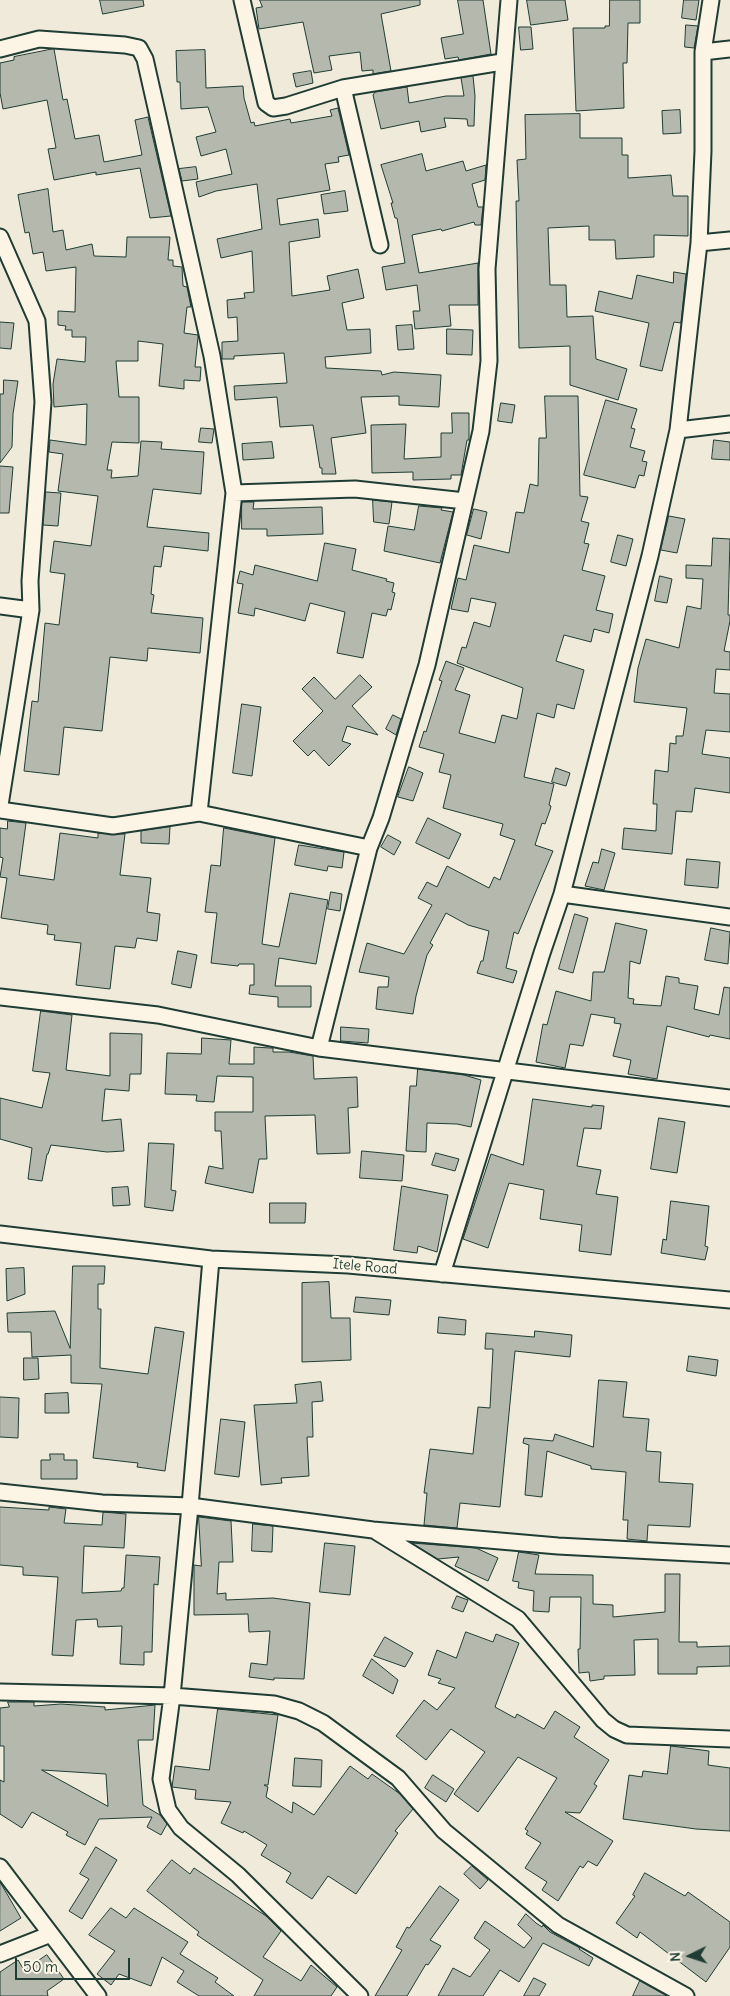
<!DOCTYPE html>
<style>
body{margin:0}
#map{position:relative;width:730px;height:1996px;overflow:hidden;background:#efeada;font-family:Delius,sans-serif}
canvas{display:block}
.north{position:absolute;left:665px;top:1931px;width:50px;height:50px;-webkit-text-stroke:4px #fcf5e5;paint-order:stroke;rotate:266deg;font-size:14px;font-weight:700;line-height:20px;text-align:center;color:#1f3d34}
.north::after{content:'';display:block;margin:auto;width:18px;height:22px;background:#1f3d34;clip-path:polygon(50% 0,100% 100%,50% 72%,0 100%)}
.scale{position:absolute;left:15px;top:1958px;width:115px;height:22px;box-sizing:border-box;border:2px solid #1f3d34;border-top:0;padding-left:6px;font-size:15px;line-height:18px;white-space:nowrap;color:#1f3d34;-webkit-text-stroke:4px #fcf5e5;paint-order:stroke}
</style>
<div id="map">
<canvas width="730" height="1996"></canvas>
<div class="north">N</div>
<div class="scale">50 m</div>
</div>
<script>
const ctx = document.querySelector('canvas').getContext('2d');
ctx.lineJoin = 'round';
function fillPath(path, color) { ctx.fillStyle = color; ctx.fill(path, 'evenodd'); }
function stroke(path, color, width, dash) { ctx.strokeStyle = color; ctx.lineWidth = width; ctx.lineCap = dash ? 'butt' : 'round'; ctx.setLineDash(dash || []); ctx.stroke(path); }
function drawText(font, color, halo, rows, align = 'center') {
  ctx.font = font + ' Delius,sans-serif'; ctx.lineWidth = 4; ctx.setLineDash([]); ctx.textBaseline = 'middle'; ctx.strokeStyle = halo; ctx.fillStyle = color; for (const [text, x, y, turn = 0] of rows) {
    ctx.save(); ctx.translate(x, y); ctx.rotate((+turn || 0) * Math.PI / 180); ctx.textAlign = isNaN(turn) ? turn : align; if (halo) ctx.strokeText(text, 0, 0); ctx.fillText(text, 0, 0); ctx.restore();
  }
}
const building = new Path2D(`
 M100 0H143L144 6 103 14Z
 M260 0H420V5L381 14 391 71 373 74V70L362 71 360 52 329 56 332 70 314 73 303 22 259 29 256 8 262 7Z
 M458 0H483L491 54 459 60 458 57 445 59 441 38 463 34Z
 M527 0H565L568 20 531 25Z
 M610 0H640V23H628L627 63H623L624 108 576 111 573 28H605V26H609Z
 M684 0H699L696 20 682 18Z
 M686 25 698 26 694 48 685 47Z
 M519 27H531L533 49 521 50Z
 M54 49 63 100 67 99 75 139 99 135 104 162 142 155 135 120 148 117 171 216 150 218 140 168 96 175V172L54 180 48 149 56 148 47 100 3 109 0 93V63L14 60V57Z
 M205 50 206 88 243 86 244 98 251 123 254 122 255 126 290 119 291 123 332 116 330 110 338 108 349 155 338 157 339 162 325 164 330 190 277 199 280 225 318 219 320 237 289 242 292 296 330 290 327 276 358 269 364 298 342 303 347 330 370 329 371 353 325 357 326 368 381 371 382 375 394 372 441 375 439 407 399 405V396L361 397 366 433 331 438 336 474H322V468H320L313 425 280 427 277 397 235 400 234 386 287 383 284 353 234 356V359H222V342L238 341 237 317 228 318 227 300 245 298 244 293 254 292 252 251 221 258 217 239 262 229 257 184 216 191 199 197 196 182 232 174 226 149 201 156 196 137 216 132 208 107 181 109 180 82H177L176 51Z
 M311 71 313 83 296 87 293 74Z
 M473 76 475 96 474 126H468L467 119 444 118 446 127 421 132 419 121 381 129 373 95 375 92 407 87 409 103 446 96H464L461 78Z
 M680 110 681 133 663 134 662 111Z
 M580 114V138H622V155H628V178L671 175 673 196H688V236L654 235V257L616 259 615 240H589V226L548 228 550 285H566L567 317 593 316 596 359 627 369 618 400 570 385V346L519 348 516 201H519L517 160 526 159 525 115Z
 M422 154 426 171 463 161 466 171 486 165 485 180 472 184 478 207H483L481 225H475L474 222 442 231 441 229 412 235 419 273 478 263V305H449L451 326 415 329 413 311H420L417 285 386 290 382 267 405 263 397 218H395L391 203H393L381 165Z
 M196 167 198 179 182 181 179 169Z
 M48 189 53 232 63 230 66 250 92 244 94 256 126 257 127 237H170L168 260H173V266L182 267 183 286 187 287 191 307H187L184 333 198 335V337L195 367H201L200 381 184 380V389L159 386 163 344 138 341V361H116L119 397H139V443L112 442 107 470H112L111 478 138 476 141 441 162 442 161 449 204 452 201 494 153 489 147 527 209 533 208 551 164 546 161 567 154 566 151 594 154 595 151 613 203 618 200 653 148 648 147 661 110 657 102 731 64 727 59 775 24 771 32 701 38 702 45 623 59 625 65 574 50 572 54 541 91 546 98 496 58 491 63 454 49 452 50 440 86 445 87 404 54 407 53 384 57 359 85 362 86 337H72V330H65L66 326 58 325V311L75 312 76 267 46 271 43 252 33 254 29 232 25 233 18 195Z
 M345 191 348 211 324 214 321 195Z
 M674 272 686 274 681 323 674 322 662 371 640 366 649 323 595 311 599 291 632 299 637 275 673 283Z
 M0 322 14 323 11 349 0 348Z
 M412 325 414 349 398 350 396 326Z
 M447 329 473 330 472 355 447 354Z
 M4 380 18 381 13 414 12 447 0 463V394H3Z
 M545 396H578L580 496 588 497 581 521 589 523 584 543 589 544 582 570 605 576 596 610 613 614 609 633 594 629 591 642 564 635 556 661 584 670 574 709 557 704 554 718 537 713 524 777 554 784 549 805 551 806 550 810 545 824 542 823 535 845 553 851 518 934 514 932 506 968 517 971 513 983 477 973 481 961H483L489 931 468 925 446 913 430 943 433 945 427 955 416 996 413 1014 376 1009 378 987H388L389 977 359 972 367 943 404 954 432 905 418 898 427 882 437 887 447 866 489 888 494 877 500 880 515 840 500 835 503 824 443 808 451 775 439 772 444 754 419 747 424 731 426 732 442 681 439 680 446 661 464 668 455 690 470 695 459 733 495 743 502 715 517 719 523 688 457 663 462 647 466 648 474 622 490 627 496 603 471 598 468 612 451 609 458 578 466 580 474 545 509 553 516 512 524 513 530 484 538 486 539 438H546Z
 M606 400 637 409 631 428 635 429 630 447 645 451 642 461 647 462 644 476 639 475 635 488 584 475Z
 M501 403 515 405 512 423 498 421Z
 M452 413H469V440H467L461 475H451V479L413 480V472L372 473 371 425 406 424 404 459 441 457V433H452Z
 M201 428 214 429 212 443 199 442Z
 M714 440 730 442V460L712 459Z
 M272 442 274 458 243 460 242 444Z
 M0 466 13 467 9 513H0Z
 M46 492 61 493 58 526 43 525Z
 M373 500 392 502 389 524 374 522Z
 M242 502H254L253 509 322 507 323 534 267 536V529H242Z
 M419 506 442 508 441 510 453 512 440 563 384 551 388 526 414 530Z
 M474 509 487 512 481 539 467 535Z
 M669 516 685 519 677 553 661 550Z
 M618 535 633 539 626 566 611 562Z
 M713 538 730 539 728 615H730V621L724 651 730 652V670L716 669 714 693 730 694V732L706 730 702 754 730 758V793L695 788 692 812 676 811 672 854 622 849 624 828 656 831 657 804H653L655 770 668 772 670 743 676 744V736H683L687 708 634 702 638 668 646 639 679 648 687 606 701 609 703 579 686 578V565L711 566Z
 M325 543 356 549 352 570 387 579 386 581 394 583 392 592 395 593 391 610 388 609 386 616 372 613 363 658 337 653 345 612 310 603 305 621 255 608 254 616 238 613 243 584 237 583 240 571 253 575 255 565 317 581Z
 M660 576 672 579 667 603 655 601Z
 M360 675 372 687 352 706 378 735 347 726 342 741 351 744 329 766 314 750 308 756 293 741 323 711 302 689 314 677 335 699Z
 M242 704 261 707 252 776 233 773Z
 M393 715 401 719 396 735 386 729Z
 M409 767 423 773 413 801 398 797Z
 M556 768 570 773 566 786 552 782Z
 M428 818 461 834 449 859 416 843Z
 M8 821 26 823 19 875 54 880 60 833 98 838V833L125 834 120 875 151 878 147 912 160 914 157 941 137 938 135 948 115 946 110 989 76 985 81 943 54 940 55 935 47 934 48 925 1 918 7 878 0 877 3 858 0 857V828L7 829Z
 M170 827 169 844 141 843V831Z
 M224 828 275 838 262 944 279 947 290 893 328 900 316 964 279 958 275 986H311V1007H278V997L249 994 250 985H254V964H239L238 966 211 963 217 913 205 912 211 865 220 866Z
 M388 835 401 842 394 855 381 847Z
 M299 845 344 852 342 868 328 866 327 871 295 865Z
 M602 849 615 853 604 890 585 886 593 862 598 863Z
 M687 859 720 862 718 888 685 885Z
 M331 892 342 894 340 911 328 909Z
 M575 914 588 918 573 973 559 969Z
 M616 923 647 930 640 964 630 961 628 998 634 999 633 1004 661 1006 666 976 679 978V983L698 986 694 1009 719 1015 724 987 730 988V1039L710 1035 709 1037 667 1026 657 1079 628 1074 631 1060 613 1056 621 1024 614 1023 615 1018 591 1014 583 1046 570 1044 565 1068 536 1062 543 1024 547 1025 556 991 591 1001 593 972H604Z
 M711 928 730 932 728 964 705 960Z
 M178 951 197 955 191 988 172 984Z
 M41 1011 72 1015 66 1070 110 1076V1033L142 1034 141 1074H130L129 1091 105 1089 102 1121 121 1119 124 1151 107 1152 51 1145 48 1154H47L42 1181 28 1179 32 1148 0 1139V1098L42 1108 50 1073 33 1071Z
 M341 1027 369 1029 368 1043 341 1041Z
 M202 1038 231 1040 229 1064H254V1047L270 1048H273V1052H289L313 1056 314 1079 357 1077 358 1107 348 1108 350 1153 317 1154 315 1115 265 1116 267 1159H259L253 1193 205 1183 209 1166 223 1169 221 1131H215V1112H253V1077L217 1076 214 1102 196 1101 197 1095 165 1094 167 1053 201 1054Z
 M418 1069 464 1075 481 1080 471 1127 457 1124 427 1123 426 1152 406 1151 410 1086H416Z
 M533 1099 592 1107V1105L604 1106 601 1129 584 1128 577 1166 601 1170 596 1194 618 1197 611 1255 579 1251 582 1225 540 1219 544 1190 509 1183 488 1248 463 1239 491 1154 523 1165Z
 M659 1118 685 1122 677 1173 651 1169Z
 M149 1143 174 1144 171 1190 176 1191 173 1211 145 1207Z
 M362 1151 404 1155 402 1181 360 1178Z
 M436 1153 459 1159 455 1171 432 1165Z
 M402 1186 448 1195 437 1252 418 1246 417 1253 394 1250Z
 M128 1187 130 1205 113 1206 112 1188Z
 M671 1201 709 1206 705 1246 708 1247 705 1260 661 1253 663 1239 666 1240Z
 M270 1203H306L305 1223H270Z
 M73 1266H105L104 1284H98V1309H101L100 1368 148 1374 155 1327 184 1332 165 1471 137 1467 138 1463 93 1458 102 1384 71 1383V1355L32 1357 31 1332H8L7 1313 55 1311 70 1348Z
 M24 1268 25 1294 7 1301 6 1269Z
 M329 1282 331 1318H350L351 1360 302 1362V1283Z
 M356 1297 391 1300 389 1315 354 1312Z
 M439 1317 466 1320 465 1335 438 1333Z
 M535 1331 572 1335 570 1357 515 1351 500 1507 460 1503 457 1528 424 1525 427 1493H424L430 1449 473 1454 478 1407 490 1408 493 1349H485L486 1333 534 1337Z
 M689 1356 718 1360 716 1376 687 1371Z
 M24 1358H38L39 1379 24 1380Z
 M599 1380 627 1382 623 1417 649 1419 646 1451 661 1452 659 1482 693 1484 690 1527 648 1525 647 1541 627 1539 628 1520H623L626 1472 591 1469V1466L547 1451 542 1497 525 1495 529 1445 523 1443 524 1438 553 1441 555 1434 593 1447Z
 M321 1382 323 1401 312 1402 313 1437H307L309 1476 281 1478 282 1483 261 1485 254 1405 297 1403 295 1385Z
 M68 1393 69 1413H45V1394Z
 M0 1397 19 1398 18 1438 0 1437Z
 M221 1419 245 1422 239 1477 215 1474Z
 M50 1454H64V1460H77V1479H41V1460H50Z
 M0 1507 49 1510V1507L66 1509 64 1523 102 1525 103 1512 126 1514 124 1548 84 1546 82 1593 121 1591 122 1588H124L126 1555 160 1557 158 1585 154 1584 152 1652H144V1665L120 1664 122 1626 98 1627 97 1619 76 1620 73 1656 52 1655 58 1577 23 1575V1567L0 1565Z
 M199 1517 231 1521 233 1562H219L217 1594 226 1593V1600L273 1598 310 1603 304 1679 274 1678V1680L249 1677 251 1663 267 1665 270 1631 249 1632 248 1614 194 1615V1565L201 1566Z
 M253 1524 273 1526 272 1552 252 1551Z
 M325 1543 355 1546 350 1595 320 1592Z
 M412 1543 476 1548 498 1558 488 1581 455 1566 459 1557 438 1559Z
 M519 1552 539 1555 535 1574 593 1575V1604L613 1605V1617L665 1612V1574H680L679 1642H697V1647L730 1646V1666L697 1667V1674H658V1639L634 1640 635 1675 604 1676V1679L590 1681 589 1672 579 1673 578 1649H580L581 1597H550L549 1612 533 1611 534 1591 518 1588 519 1582 513 1581Z
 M457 1596 468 1600 463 1612 452 1608Z
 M466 1632 493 1642 496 1634 519 1643 495 1707 515 1718 517 1714 544 1729 555 1711 580 1727 574 1737 609 1760 594 1784 597 1786 580 1813 565 1812 613 1841 597 1866 588 1861 583 1868 580 1866 558 1901 542 1890 547 1882 525 1868 541 1843 526 1834 528 1831 525 1829 557 1778 518 1757 478 1812 454 1794 485 1752 451 1729 426 1760 396 1736 424 1700 437 1710 455 1688 438 1683 441 1679 428 1675 437 1650 456 1658Z
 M385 1637 413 1653 405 1667 374 1656Z
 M372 1659 398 1680 393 1694 363 1676Z
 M8 1702H34V1706L61 1704 105 1707V1710L155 1705 153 1740H138L143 1805 160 1815 167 1824 161 1835 147 1827 152 1817 99 1819 85 1845 66 1835 68 1832 32 1812 22 1828 0 1814V1780L4 1782V1746H0V1708L9 1707ZM42 1770 106 1774 108 1806Z
 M218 1709 278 1715 268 1785H264L268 1787 266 1797 292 1813 293 1802 314 1815 350 1766 368 1779 372 1774 400 1794 413 1809 395 1831 398 1833 356 1894 328 1876 312 1899 286 1882 291 1873 261 1855 267 1845 244 1831 243 1833 221 1823 231 1802 195 1799 196 1790 172 1787 175 1766 209 1770Z
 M671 1746 709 1751 708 1765 730 1768V1831L696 1829 623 1819 629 1775 642 1777 643 1771 667 1774Z
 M295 1758 322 1760 321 1787 293 1786Z
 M433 1775 454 1789 446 1802 425 1788Z
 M96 1847 117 1860 82 1919 69 1911 89 1879 80 1874Z
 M172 1860 190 1874 194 1868 266 1916 281 1931 263 1957 301 1981 311 1965 337 1987 331 1996H254L263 1980 197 1935 199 1932 147 1891Z
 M472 1866 488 1880 480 1889 464 1874Z
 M645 1873 685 1896 688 1892 730 1922V1947L706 1982 640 1932 637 1938 616 1923 635 1896 633 1895Z
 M0 1882 21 1918 0 1931Z
 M440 1886 459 1900 430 1940 441 1946 428 1965 426 1964 407 1996H375L402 1950 396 1947 407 1927 409 1928Z
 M111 1908 126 1918 134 1908 188 1942 180 1954 218 1978 215 1982 234 1996H199L177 1982 184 1971 162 1957 151 1986 119 1974 111 1985 97 1974 115 1951 89 1935Z
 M526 1914 536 1923 542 1927 543 1925 550 1932 580 1948 579 1949 593 1958 589 1966 543 1943 519 1982 500 1970 483 1996H438L453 1968 470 1977 490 1950 474 1938 485 1921 524 1948 532 1938 518 1925Z
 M47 1955 64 1979 47 1991 48 1996H0V1972L18 1960 24 1970Z
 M534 1978 546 1984 539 1996H524Z
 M640 1981 667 1996H633Z`);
fillPath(building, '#b5b9ad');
stroke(building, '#1f3d34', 1);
const street = new Path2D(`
 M242 0 266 103 273 108 286 106 343 88 502 62
 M0 49 39 39 125 45 139 48 145 59 212 356 234 493 199 813
 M703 52 730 49
 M343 88 380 245
 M0 237 37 321 43 402 30 581 31 610 0 805
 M699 243 730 240
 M678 430 730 424
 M234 493 355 489 465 501
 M0 606 31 610
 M0 810 113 826 199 813 369 848
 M562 894 730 917
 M0 997 158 1015 319 1048 730 1098
 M319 1048 369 848 381 818 427 665 481 431 489 361 487 269 509 0
 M0 1234 211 1259 348 1265 730 1300
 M442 1274 542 953 562 894 650 556 678 430 699 243 703 151V52L711 0
 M0 1492 102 1503 190 1506 211 1259
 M377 1532 518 1619 603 1720 614 1729 627 1735 730 1739
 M0 1692 172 1696 190 1506 373 1530 558 1546 730 1555
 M0 1867 98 1996
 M0 1954 51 1934
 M360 1996 238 1875 181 1828 168 1810 161 1779 172 1696 274 1704 299 1711 323 1723 398 1778 444 1831 558 1925 686 1996`);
stroke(street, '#1f3d34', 19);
stroke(street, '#fcf5e5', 15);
drawText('14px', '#1f3d34', '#fcf5e5', [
 ["Itele Road",365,1267,5]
]);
</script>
